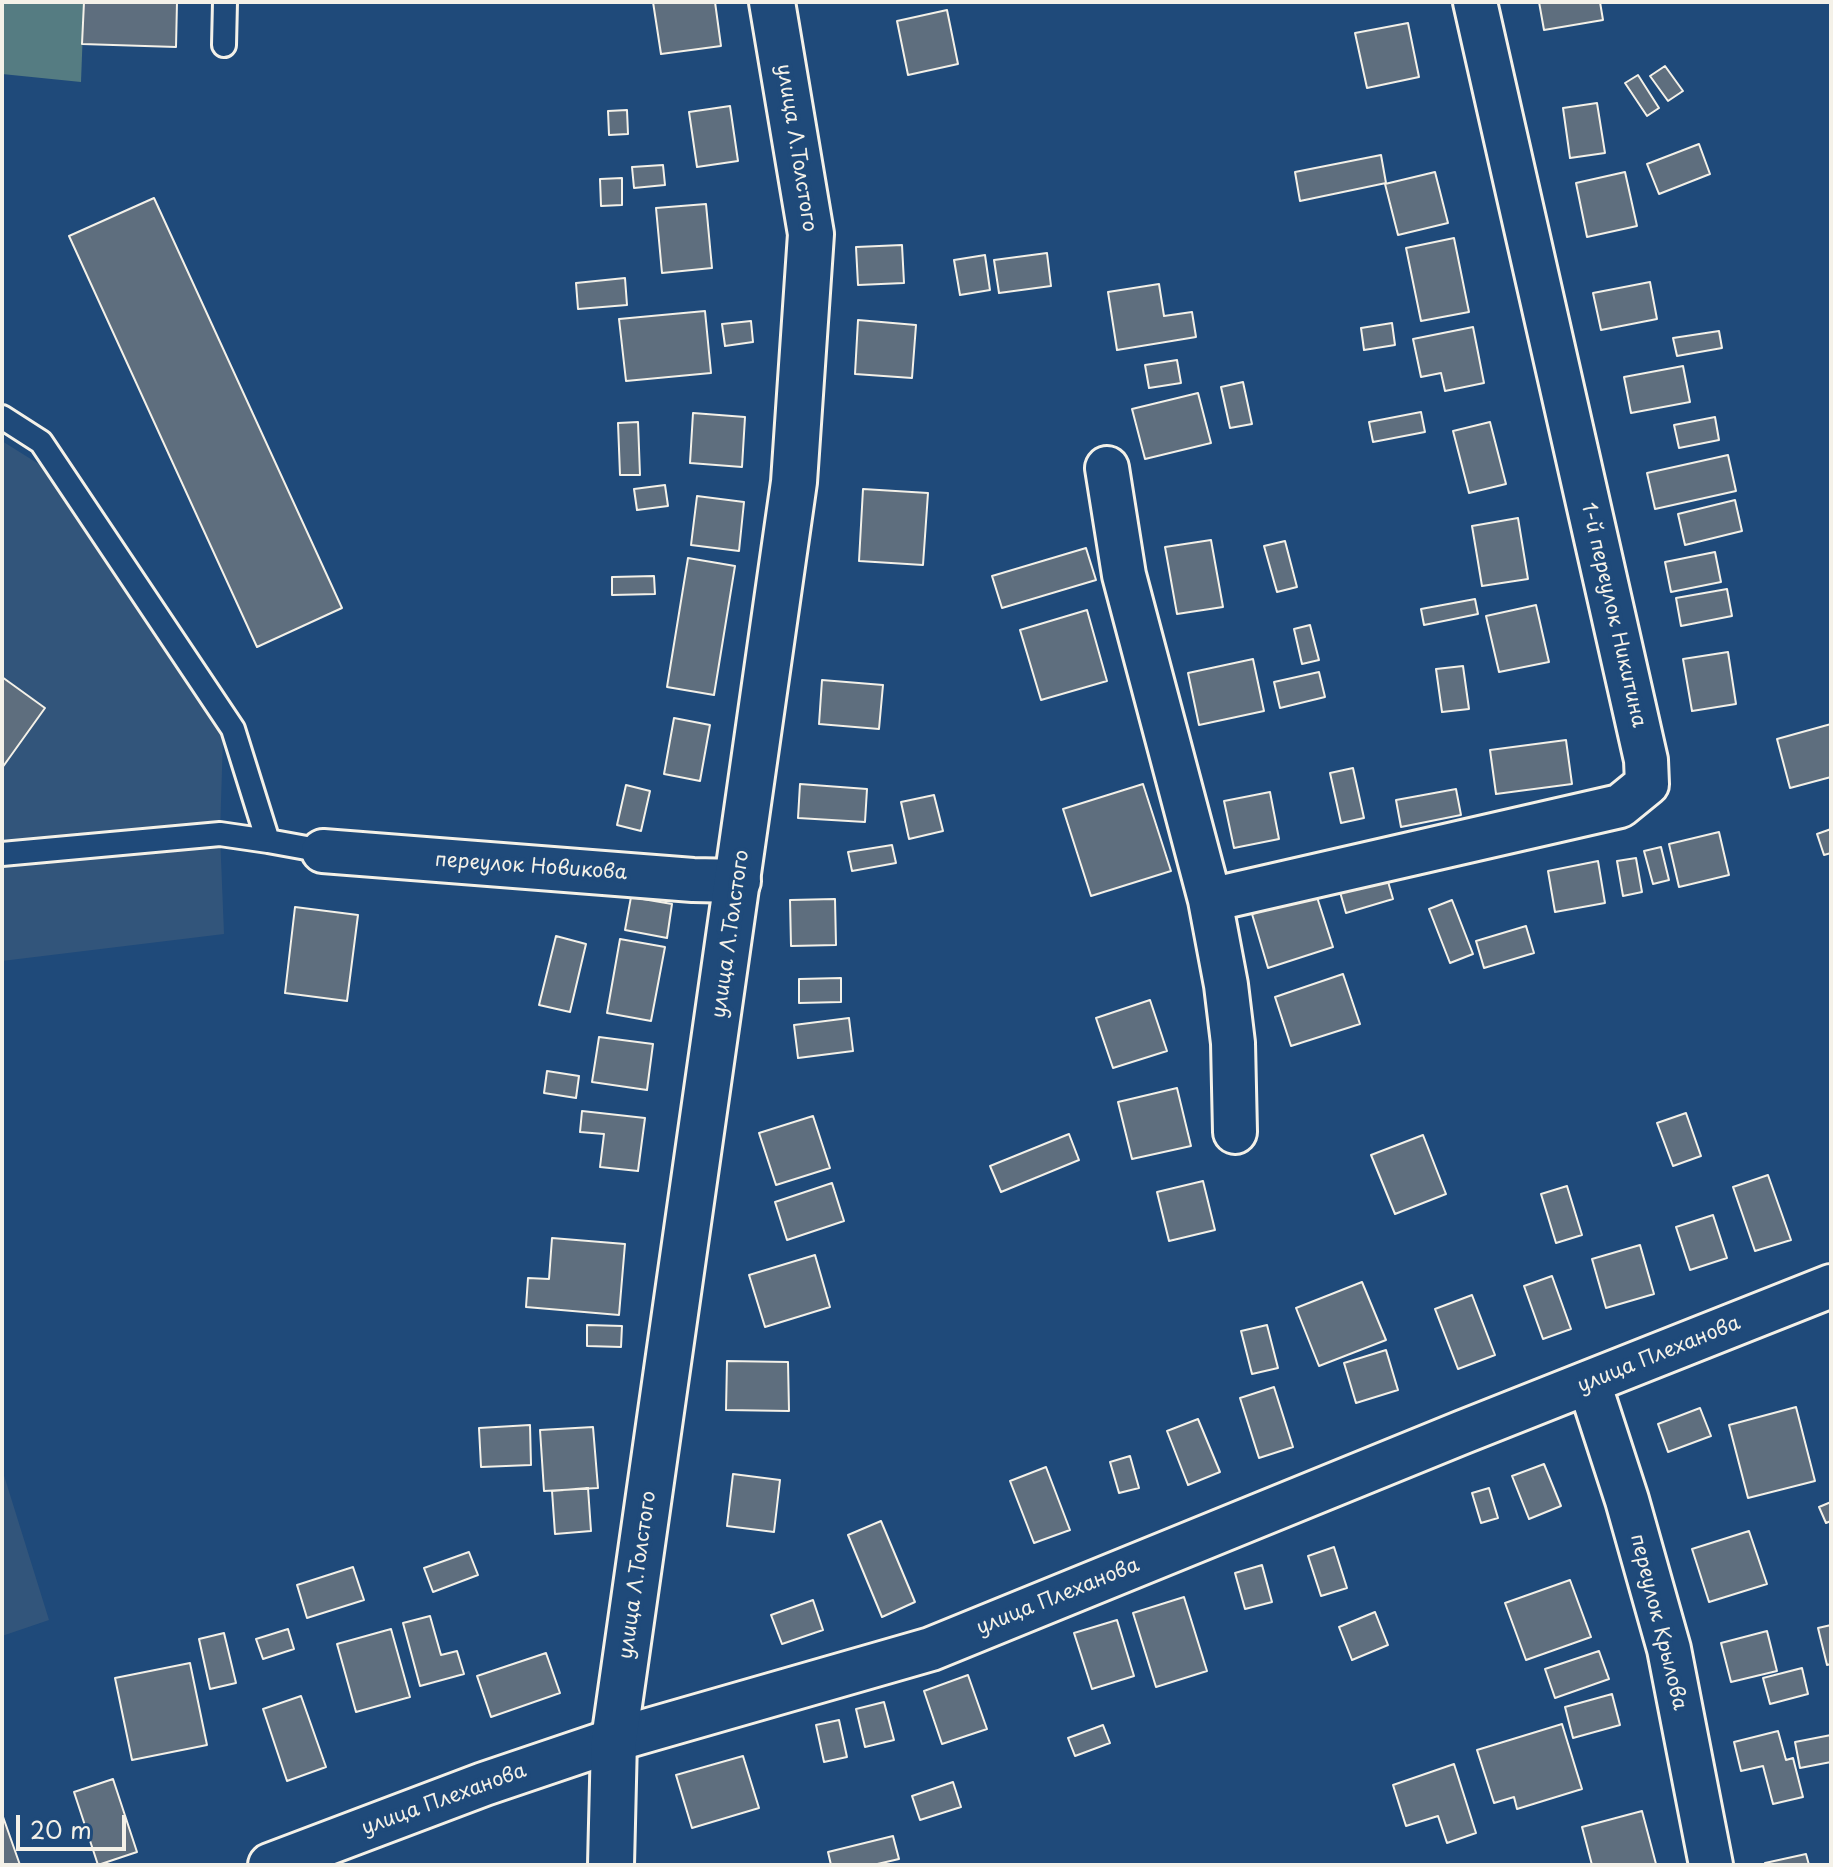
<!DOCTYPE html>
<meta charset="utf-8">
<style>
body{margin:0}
#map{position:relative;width:1833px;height:1867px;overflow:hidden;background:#1f4a7a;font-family:"Playpen Sans",sans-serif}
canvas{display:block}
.frame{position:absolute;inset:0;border:4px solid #f4f1e8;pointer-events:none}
.scale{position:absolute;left:16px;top:1815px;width:110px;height:36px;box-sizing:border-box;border:4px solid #f4f1e8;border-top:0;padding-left:10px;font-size:24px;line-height:28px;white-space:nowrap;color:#f4f1e8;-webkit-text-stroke:6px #1f4a7a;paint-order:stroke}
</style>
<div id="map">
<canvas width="1833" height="1867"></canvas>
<div class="frame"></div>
<div class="scale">20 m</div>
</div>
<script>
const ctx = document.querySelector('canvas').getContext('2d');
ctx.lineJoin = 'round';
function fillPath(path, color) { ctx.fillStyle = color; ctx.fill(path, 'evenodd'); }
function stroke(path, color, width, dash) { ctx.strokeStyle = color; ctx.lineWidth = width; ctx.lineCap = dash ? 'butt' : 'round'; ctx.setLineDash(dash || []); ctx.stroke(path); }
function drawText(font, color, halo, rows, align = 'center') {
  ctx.font = font + ' "Playpen Sans",sans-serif'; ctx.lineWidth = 8; ctx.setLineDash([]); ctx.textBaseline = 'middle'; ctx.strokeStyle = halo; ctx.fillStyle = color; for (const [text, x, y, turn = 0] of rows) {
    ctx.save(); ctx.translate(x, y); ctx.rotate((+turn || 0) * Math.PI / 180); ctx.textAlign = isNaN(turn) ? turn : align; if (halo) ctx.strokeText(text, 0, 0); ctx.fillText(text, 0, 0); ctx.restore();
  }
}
fillPath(new Path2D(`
 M2 441 42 466 223 738 220 834 224 934 2 961Z
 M2 1469 49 1620 2 1636Z`), '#32557b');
fillPath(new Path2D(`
 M2 2H84L81 82 2 74Z`), '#557c82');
const building = new Path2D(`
 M84 2H177L176 47 82 44Z
 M653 2H715L721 46 661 54Z
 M1539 2H1600L1603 20 1544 30Z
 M947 10 958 64 908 75 897 21Z
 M1408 23 1419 77 1367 88 1355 33Z
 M1665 66 1683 91 1668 101 1650 76Z
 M1638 75 1659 108 1647 116 1625 83Z
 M1597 103 1605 153 1570 158 1563 108Z
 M730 106 738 161 697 167 689 112Z
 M627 110 628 134 609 135 608 111Z
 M1699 144 1710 174 1659 194 1647 164Z
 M1381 155 1386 183 1300 201 1295 172Z
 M663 165 665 185 634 188 632 167Z
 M1435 172 1448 223 1398 235 1385 184Z
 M1625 172 1637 226 1587 237 1576 183Z
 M622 178V205L601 206 600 179Z
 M154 198 342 608 257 647 69 236Z
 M706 204 712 268 662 273 656 208Z
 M1454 238 1469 312 1421 321 1406 248Z
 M902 245 904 283 858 285 856 247Z
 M1047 253 1051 286 999 293 994 260Z
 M985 255 990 290 960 295 954 260Z
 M625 278 627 305 578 309 576 283Z
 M1650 282 1657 319 1601 330 1593 293Z
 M1159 284 1164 316 1192 312 1196 337 1117 350 1108 292Z
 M705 311 711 373 626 381 619 319Z
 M858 320 916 325 912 378 855 374Z
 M751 321 753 342 725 346 722 324Z
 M1392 323 1395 345 1364 350 1361 328Z
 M1473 327 1484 383 1445 391 1441 373 1421 377 1413 339Z
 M1719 331 1722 348 1677 356 1673 338Z
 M1177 360 1181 383 1149 388 1145 365Z
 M1683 366 1690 402 1631 413 1624 377Z
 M1243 382 1252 424 1230 428 1221 387Z
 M1198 393 1211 443 1145 459 1132 409Z
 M1421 412 1425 432 1373 442 1369 422Z
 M693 413 745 417 742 467 690 463Z
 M1715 417 1719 440 1679 448 1674 425Z
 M638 422 640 475H620L618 423Z
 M1490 422 1506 484 1469 493 1453 431Z
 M1728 455 1736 491 1655 509 1647 473Z
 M665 485 668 506 637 510 634 489Z
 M863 489 928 493 923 565 859 561Z
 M697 496 744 502 739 551 691 545Z
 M1735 500 1742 531 1685 545 1678 514Z
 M1518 518 1528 579 1482 586 1472 526Z
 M1211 540 1223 607 1177 614 1165 547Z
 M1285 541 1297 587 1277 592 1264 546Z
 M1086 548 1096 580 1002 608 992 576Z
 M1715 552 1721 582 1671 592 1665 562Z
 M688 558 735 566 714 695 667 687Z
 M654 576 655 594 612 595V577Z
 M1727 589 1732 616 1681 626 1676 598Z
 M1475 599 1478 614 1424 625 1421 609Z
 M1536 605 1549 662 1499 672 1486 616Z
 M1087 610 1107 681 1041 700 1020 630Z
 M1310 625 1319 660 1302 664 1294 629Z
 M1728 652 1736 704 1692 711 1683 659Z
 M1253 659 1264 711 1199 725 1188 673Z
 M1463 666 1469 709 1442 712 1436 669Z
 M1319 672 1325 697 1280 708 1274 682Z
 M2 677 45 708 2 768Z
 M822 680 883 685 879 729 819 724Z
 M674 718 710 725 700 781 664 774Z
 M1831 724V777L1790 788 1777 739Z
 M1566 740 1572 784 1496 794 1490 750Z
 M1353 768 1364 818 1341 823 1330 773Z
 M800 784 867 789 865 822 798 818Z
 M1143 784 1171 871 1091 896 1063 809Z
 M626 785 650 791 641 831 617 825Z
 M1456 789 1461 815 1401 827 1396 800Z
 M1270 792 1279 839 1234 848 1224 801Z
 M934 795 943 831 909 839 901 802Z
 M1831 829V853L1824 855 1817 834Z
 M1719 832 1729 875 1679 887 1669 844Z
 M892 845 896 863 852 871 848 852Z
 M1661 847 1669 880 1653 884 1644 851Z
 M1636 858 1642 892 1623 896 1617 861Z
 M1598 861 1605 903 1555 912 1548 871Z
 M1387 878 1393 899 1346 913 1340 892Z
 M1316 894 1333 947 1268 968 1252 914Z
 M631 897 672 904 667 938 625 930Z
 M835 899 836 945 791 946 790 900Z
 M1452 900 1473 954 1450 963 1429 909Z
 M295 907 358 915 347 1001 285 993Z
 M1526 926 1534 953 1484 968 1476 941Z
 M556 936 586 944 570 1012 539 1005Z
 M620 939 665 947 651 1021 607 1013Z
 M1343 974 1360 1024 1291 1046 1275 997Z
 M841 978V1002L799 1003V979Z
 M1150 1000 1167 1051 1113 1068 1096 1018Z
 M849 1018 853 1051 798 1058 794 1025Z
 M599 1037 653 1044 647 1090 592 1082Z
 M547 1071 579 1076 576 1098 544 1093Z
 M1177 1088 1191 1146 1132 1159 1118 1102Z
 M582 1111 645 1118 638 1171 600 1167 604 1134 580 1132Z
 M1686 1113 1701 1156 1673 1166 1657 1123Z
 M813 1116 830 1168 776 1185 759 1133Z
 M1069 1134 1079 1160 1001 1192 990 1166Z
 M1423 1135 1446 1194 1395 1214 1371 1155Z
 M1768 1175 1791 1240 1755 1251 1733 1187Z
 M1203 1181 1215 1230 1169 1241 1157 1192Z
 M832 1183 844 1221 787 1240 775 1202Z
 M1567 1186 1582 1235 1556 1243 1541 1194Z
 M1713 1215 1727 1258 1690 1270 1676 1227Z
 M552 1238 625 1244 619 1315 526 1307 528 1278 549 1279Z
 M1640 1245 1654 1294 1606 1308 1592 1259Z
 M815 1255 830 1307 765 1327 749 1275Z
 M1552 1276 1571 1329 1543 1339 1524 1286Z
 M1362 1282 1386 1340 1319 1366 1296 1308Z
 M1472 1295 1495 1355 1458 1369 1435 1309Z
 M587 1325 622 1326 621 1347 587 1346Z
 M1267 1325 1278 1368 1252 1374 1241 1331Z
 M1386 1350 1398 1390 1356 1403 1344 1363Z
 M727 1361 788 1362 789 1411 726 1410Z
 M1274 1387 1293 1447 1259 1458 1240 1398Z
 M1796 1407 1815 1481 1748 1498 1729 1425Z
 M1700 1408 1711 1436 1668 1452 1658 1424Z
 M1198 1419 1220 1472 1188 1485 1167 1431Z
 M530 1425 531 1465 481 1467 479 1428Z
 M593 1427 598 1488 544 1491 540 1430Z
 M1130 1456 1139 1488 1119 1493 1110 1462Z
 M1544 1464 1561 1506 1529 1519 1512 1476Z
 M1046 1467 1070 1530 1034 1543 1010 1481Z
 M733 1474 780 1480 774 1532 727 1526Z
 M588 1488 591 1531 555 1534 552 1491Z
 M1489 1488 1498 1518 1481 1523 1472 1493Z
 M1831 1502V1521L1826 1523 1819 1507Z
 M881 1521 915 1602 882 1617 848 1535Z
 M1749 1531 1767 1584 1709 1602 1692 1549Z
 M1334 1547 1347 1588 1321 1596 1308 1556Z
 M469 1552 478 1575 433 1592 424 1568Z
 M1262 1565 1272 1602 1245 1609 1235 1573Z
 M353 1567 364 1600 307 1618 297 1585Z
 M1570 1580 1591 1637 1526 1660 1505 1603Z
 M1184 1597 1207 1671 1156 1687 1133 1613Z
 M813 1600 823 1630 782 1644 771 1615Z
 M1375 1612 1388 1645 1352 1660 1339 1627Z
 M430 1616 441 1655 457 1651 464 1674 420 1686 403 1623Z
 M1117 1620 1134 1676 1092 1689 1074 1633Z
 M1831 1625V1664L1827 1665 1818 1628Z
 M288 1629 294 1649 263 1659 256 1639Z
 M391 1629 410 1697 356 1712 337 1644Z
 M1767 1631 1777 1671 1731 1682 1721 1643Z
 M224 1633 236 1683 210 1689 199 1639Z
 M1599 1651 1609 1679 1555 1698 1545 1669Z
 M546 1653 560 1693 491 1717 477 1676Z
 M190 1663 207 1745 132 1760 115 1678Z
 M1802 1668 1808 1694 1770 1704 1763 1678Z
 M968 1675 987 1729 942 1744 924 1691Z
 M1612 1694 1620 1725 1573 1738 1565 1707Z
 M301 1696 326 1767 287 1781 263 1709Z
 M884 1702 894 1740 865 1747 856 1709Z
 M839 1720 847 1757 824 1762 816 1725Z
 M1562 1724 1582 1789 1517 1809 1514 1797 1494 1803 1477 1750Z
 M1103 1725 1110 1743 1075 1756 1068 1738Z
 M1778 1731 1786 1760 1793 1758 1803 1797 1773 1804 1763 1766 1741 1771 1734 1742Z
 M1831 1735V1762L1800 1768 1795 1742Z
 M743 1756 759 1808 692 1828 676 1775Z
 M1454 1764 1476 1833 1447 1843 1438 1816 1406 1826 1393 1785Z
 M113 1779 137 1852 98 1865 74 1792Z
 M953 1782 961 1807 920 1820 912 1796Z
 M1642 1811 1656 1864 1592 1865 1582 1827Z
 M2 1814 20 1865H2Z
 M893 1836 899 1859 873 1865H831L828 1852Z
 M1806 1854 1809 1865H1765V1863Z`);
fillPath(building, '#5e6e7e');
stroke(building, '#f4f1e8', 2);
const lane = new Path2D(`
 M224 45 225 2
 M2 417 41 442 233 729 268 841 323 851
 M2 854 220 834 268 841`);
const street = new Path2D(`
 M1107 468 1124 575 1210 900 1620 806 1647 784 1646 760 1475 2
 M323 851 693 880 739 881
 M1210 900 1226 985 1233 1043 1235 1132
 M1589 1383 1627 1500 1669 1649 1711 1865
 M270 1865 484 1784 614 1740 931 1649 1463 1432 1831 1286`);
const secondary = new Path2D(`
 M611 1865 614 1740 794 482 811 234 772 2`);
stroke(lane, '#f4f1e8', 28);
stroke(street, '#f4f1e8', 48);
stroke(secondary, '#f4f1e8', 50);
stroke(lane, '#1f4a7a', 22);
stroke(street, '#1f4a7a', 42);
stroke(secondary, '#1f4a7a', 44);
drawText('20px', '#f4f1e8', '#1f4a7a', [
 ["улица Л.Толстого",796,148,81],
 ["1-й переулок Никитина",1613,615,77],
 ["переулок Новикова",531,867,4],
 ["улица Л.Толстого",731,934,-82],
 ["улица Плеханова",1659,1355,-22],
 ["улица Л.Толстого",638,1575,-82],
 ["улица Плеханова",1058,1597,-22],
 ["переулок Крылова",1658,1622,76],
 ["улица Плеханова",444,1800,-20]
]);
</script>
